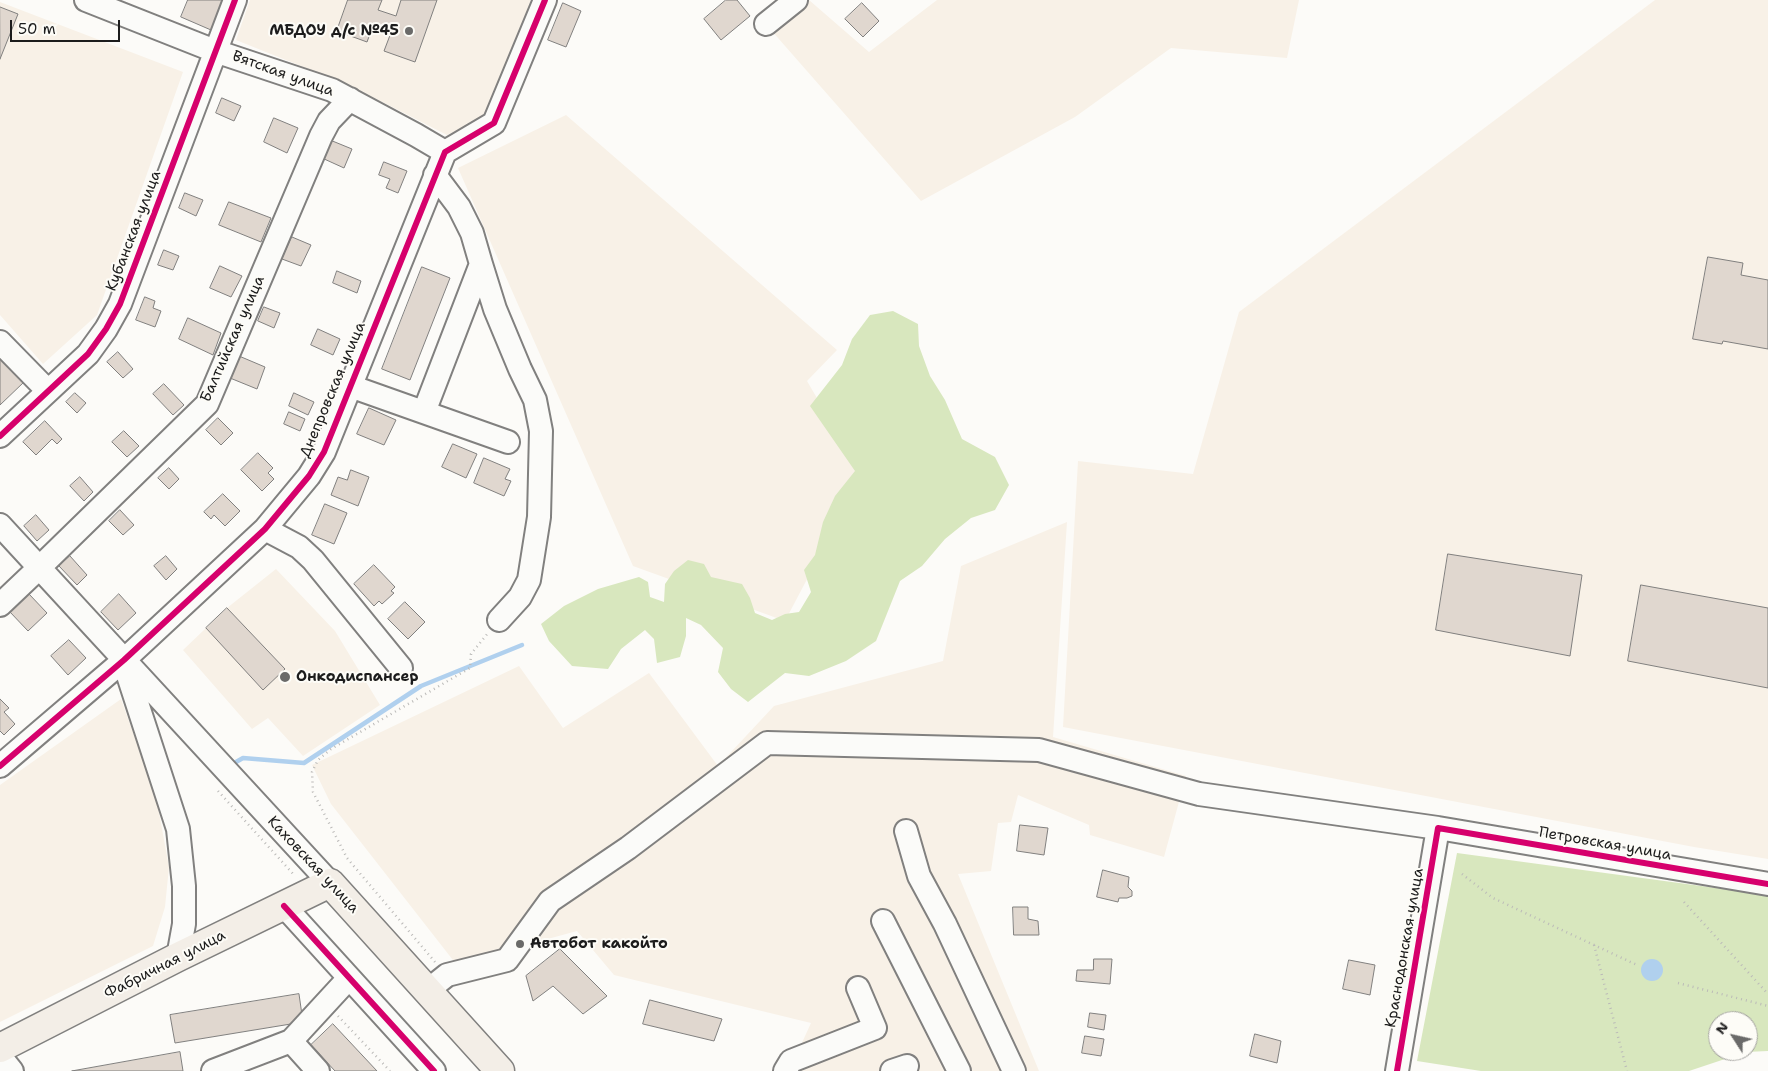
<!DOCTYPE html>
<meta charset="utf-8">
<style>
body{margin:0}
#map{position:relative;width:1768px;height:1071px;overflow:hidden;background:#fcfbf8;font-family:"Shantell Sans",sans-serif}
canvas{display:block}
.north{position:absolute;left:1708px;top:1011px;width:50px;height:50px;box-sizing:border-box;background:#fdfcf7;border:1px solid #a3a29f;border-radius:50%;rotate:305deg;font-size:14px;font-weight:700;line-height:20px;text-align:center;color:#1c1c1c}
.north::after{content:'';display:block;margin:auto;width:18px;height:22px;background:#6a6a69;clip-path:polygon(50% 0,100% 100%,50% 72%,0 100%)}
.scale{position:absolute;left:10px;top:20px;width:110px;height:22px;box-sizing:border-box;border:2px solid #1c1c1c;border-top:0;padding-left:6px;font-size:15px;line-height:18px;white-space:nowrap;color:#1c1c1c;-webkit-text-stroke:4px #fdfcf7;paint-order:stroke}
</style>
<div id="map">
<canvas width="1768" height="1071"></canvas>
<div class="north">N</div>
<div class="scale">50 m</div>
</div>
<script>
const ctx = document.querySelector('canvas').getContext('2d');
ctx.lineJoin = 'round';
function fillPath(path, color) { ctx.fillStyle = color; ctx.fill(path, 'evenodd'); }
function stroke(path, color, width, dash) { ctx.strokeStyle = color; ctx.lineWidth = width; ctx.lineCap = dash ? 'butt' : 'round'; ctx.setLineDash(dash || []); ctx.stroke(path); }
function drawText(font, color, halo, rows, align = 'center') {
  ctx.font = font + ' "Shantell Sans",sans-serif'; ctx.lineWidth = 4; ctx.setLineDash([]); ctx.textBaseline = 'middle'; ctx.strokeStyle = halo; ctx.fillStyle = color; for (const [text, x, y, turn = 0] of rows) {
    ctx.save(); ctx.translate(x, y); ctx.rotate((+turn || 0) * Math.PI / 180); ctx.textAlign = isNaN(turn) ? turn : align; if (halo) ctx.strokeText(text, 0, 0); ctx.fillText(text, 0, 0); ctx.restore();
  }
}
fillPath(new Path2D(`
 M250 0H531L490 115 447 135 351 86 236 40Z
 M803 0H809L869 52 937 0H1299L1287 58 1171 48 1075 117 921 201 771 30Z
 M1655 0H1768V859L1694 847 1063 727 1078 461 1193 474 1239 312Z
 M0 2 183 72 97 315 43 364 0 315Z
 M566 115 837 350 807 381 862 475 785 621 633 566 458 168Z
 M1067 522 1053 737 1186 776 1164 857 1090 835 1089 825 1018 795 1011 822 998 823 991 871 958 874 1039 1071H789L811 1023 614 975 577 931 456 964 331 804 312 765 519 666 563 728 649 673 718 766 774 706 943 661 961 566Z
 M276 569 335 631 380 705 303 756 268 718 252 729 183 650 227 608Z
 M121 699 156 796 169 867 165 907 153 946 0 1022V785Z`), '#f8f1e7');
fillPath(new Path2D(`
 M893 311 918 324 919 346 930 376 945 400 962 439 995 457 1009 485 995 510 971 518 945 539 922 566 900 581 876 641 846 661 809 676 785 673 748 702 731 689 718 672 723 648 701 625 686 618V636L680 657 657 663 654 639 645 630 621 649 608 669 572 666 549 641 541 624 564 606 598 589 639 577 648 582 650 597 664 602 665 584 674 571 688 560 704 564 711 577 742 584 750 598 755 613 772 620 785 614 799 612 811 592 804 570 815 555 823 522 835 496 855 471 810 406 842 365 852 339 870 315Z
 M1457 853 1768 895V1051L1746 1052 1689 1071H1481L1417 1061ZM1718 1021H1748V1051H1718Z`), '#d8e7be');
fillPath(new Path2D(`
 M1641 970a11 11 0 1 1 22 0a11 11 0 1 1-22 0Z`), '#b0d0ee');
stroke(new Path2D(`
 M236 762 243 758 304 763 421 686 522 645`), '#b0d0ee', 4.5);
const building = new Path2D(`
 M188 0H224L211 30 181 17Z
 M348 0H382L378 10 396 16 401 0H437L415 62 384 51 392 30 374 23 367 42 337 31Z
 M726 0H737L750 16 721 40 704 19Z
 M563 3 581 11 566 47 548 40Z
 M862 3 879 21 863 37 845 19Z
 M0 7 18 14 0 59Z
 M222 98 241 106 234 121 216 113Z
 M274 118 298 128 287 153 264 142Z
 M330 140 352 149 344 168 322 158Z
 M384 162 407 171 398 193 386 188 390 179 379 175Z
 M185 193 203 200 196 216 179 208Z
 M229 202 271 218 261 242 219 225Z
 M292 237 311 245 301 266 282 259Z
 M164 250 179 256 173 270 158 265Z
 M1708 257 1743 263 1741 275 1768 280V349L1723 341 1722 344 1693 339Z
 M220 266 242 276 231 297 210 288Z
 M422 267 450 278 410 380 382 369Z
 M337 271 361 281 357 293 333 283Z
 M145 297 155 301 153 308 161 311 155 327 136 320Z
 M264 307 280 313 274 328 258 321Z
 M188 318 221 333 213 355 179 339Z
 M318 329 340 339 333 355 311 345Z
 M118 352 133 369 123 378 107 362Z
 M239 356 265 367 257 389 230 378Z
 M1 358 24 382 0 405V360Z
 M164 384 184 405 173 415 153 394Z
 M75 393 86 403 77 413 66 402Z
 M294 393 314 402 308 415 289 406Z
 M369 408 396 420 384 445 357 434Z
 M289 412 305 419 300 431 284 424Z
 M218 418 233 433 221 445 206 430Z
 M45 421 62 439 57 444 52 439 36 455 23 442Z
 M124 431 139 446 127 457 112 442Z
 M453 444 477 454 466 478 442 467Z
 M258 453 273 468 268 473 274 479 262 491 241 470Z
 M484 458 510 469 505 479 511 481 504 496 474 483Z
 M169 468 179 479 169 489 158 478Z
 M351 470 369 477 358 506 331 495 338 477 347 480Z
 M80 477 93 492 84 501 70 486Z
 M223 494 240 511 225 526 214 515 211 519 204 512Z
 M325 504 347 513 334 544 312 535Z
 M120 510 134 525 123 535 109 521Z
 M36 515 49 530 37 541 24 526Z
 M1448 554 1582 575 1570 656 1436 630Z
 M70 556 87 575 77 585 59 566Z
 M166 556 177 569 166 580 154 566Z
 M374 565 395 587 391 591 394 593 382 604 379 601 374 606 354 584Z
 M1641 585 1768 608V688L1628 661Z
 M29 594 47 613 28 631 10 612Z
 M119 594 136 613 118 630 101 612Z
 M405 602 425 622 408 639 388 619Z
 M227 608 285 669 263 690 206 628Z
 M69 640 86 658 68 675 51 656Z
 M0 699 9 708 4 712 15 724 4 735 0 731Z
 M1020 825 1048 828 1044 855 1017 851Z
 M1103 870 1129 877 1128 887 1132 891V896L1127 898H1119L1118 902 1097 897Z
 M1013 907H1028V919L1038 921 1039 935H1014Z
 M560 949 607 996 583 1014 553 986 533 1001 526 976Z
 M1094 959H1112L1110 984 1076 981 1077 970H1093Z
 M1349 960 1375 965 1370 995 1343 989Z
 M299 994 303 1022 175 1043 170 1015Z
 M650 1000 722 1019 714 1041 643 1024Z
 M1090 1013 1106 1015 1104 1030 1088 1027Z
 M333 1024 377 1071H335L311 1045Z
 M1255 1034 1281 1041 1277 1063 1250 1056Z
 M1085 1036 1104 1039 1101 1056 1082 1053Z
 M180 1052 183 1071H72Z`);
fillPath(building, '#e0d7cf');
stroke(building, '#81807f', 1);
const minor = new Path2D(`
 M86 0 215 51 332 90 416 135 445 152
 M766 24 796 0
 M481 264 495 309 520 369 535 400 541 431 539 517 529 580 520 597 499 620
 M0 342 48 391
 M350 386 508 442
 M424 412 481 264 472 233 459 207 435 175
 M0 436 88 354 106 329 120 304 235 0
 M0 525 330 883
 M265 529 299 547 313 560 401 668
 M0 605 40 567 207 404 321 136 329 121 350 99
 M125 666 178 829 184 886V924L178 957
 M0 766 124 660 265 529 309 476 324 452 445 152 494 123 545 0
 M906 831 919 876 945 924 1014 1071
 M284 906 434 1071
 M883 921 959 1071
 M427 991 447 975 507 960 550 901 628 848 767 743 1039 750 1199 794 1438 828 1768 884
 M0 1056 12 1071
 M213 1071 291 1041
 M318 1071 291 1041 349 978
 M785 1071 791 1061 875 1028 858 988
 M892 1071 907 1066
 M1397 1071 1438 828`);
const major = new Path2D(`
 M0 1048 178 957 330 883 500 1071`);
stroke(minor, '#81807f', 26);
stroke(major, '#81807f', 31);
stroke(new Path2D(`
 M218 791 295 876
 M1462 874 1493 898 1637 965
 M1684 902 1768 994
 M1594 945 1627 1071
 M435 962 347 858 313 792 312 772 318 760 331 749 470 668 471 654 488 633
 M1678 983 1768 1006
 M338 1016 390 1071`), '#bbbab8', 2.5, [1, 4]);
stroke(minor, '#fbfbf9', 22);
stroke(major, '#f3eee7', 28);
stroke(new Path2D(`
 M0 436 88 354 106 329 120 304 235 0
 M0 766 124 660 265 529 309 476 324 452 445 152 494 123 545 0
 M284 906 434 1071
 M1397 1071 1438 828 1768 884`), '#d6006c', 6);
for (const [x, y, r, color] of [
 [409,31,5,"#6a6a69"],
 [285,677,6,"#6a6a69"],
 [520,944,5,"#6a6a69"]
]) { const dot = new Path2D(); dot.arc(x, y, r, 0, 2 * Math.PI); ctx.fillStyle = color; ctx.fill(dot); stroke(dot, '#fdfcf7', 2); }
drawText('bold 15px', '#1c1c1c', '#fdfcf7', [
 ["МБДОУ д/с №45",399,31,"right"],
 ["Онкодиспансер",296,677],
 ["Автобот какойто",530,944]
], 'left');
drawText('15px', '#1c1c1c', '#fdfcf7', [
 ["Вятская улица",283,74,20],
 ["Кубанская улица",134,231,-69],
 ["Балтийская улица",233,339,-66],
 ["Днепровская улица",333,390,-67],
 ["Петровская улица",1605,844,10],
 ["Каховская улица",313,865,47],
 ["Краснодонская улица",1405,948,-80],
 ["Фабричная улица",165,965,-27]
]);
</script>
